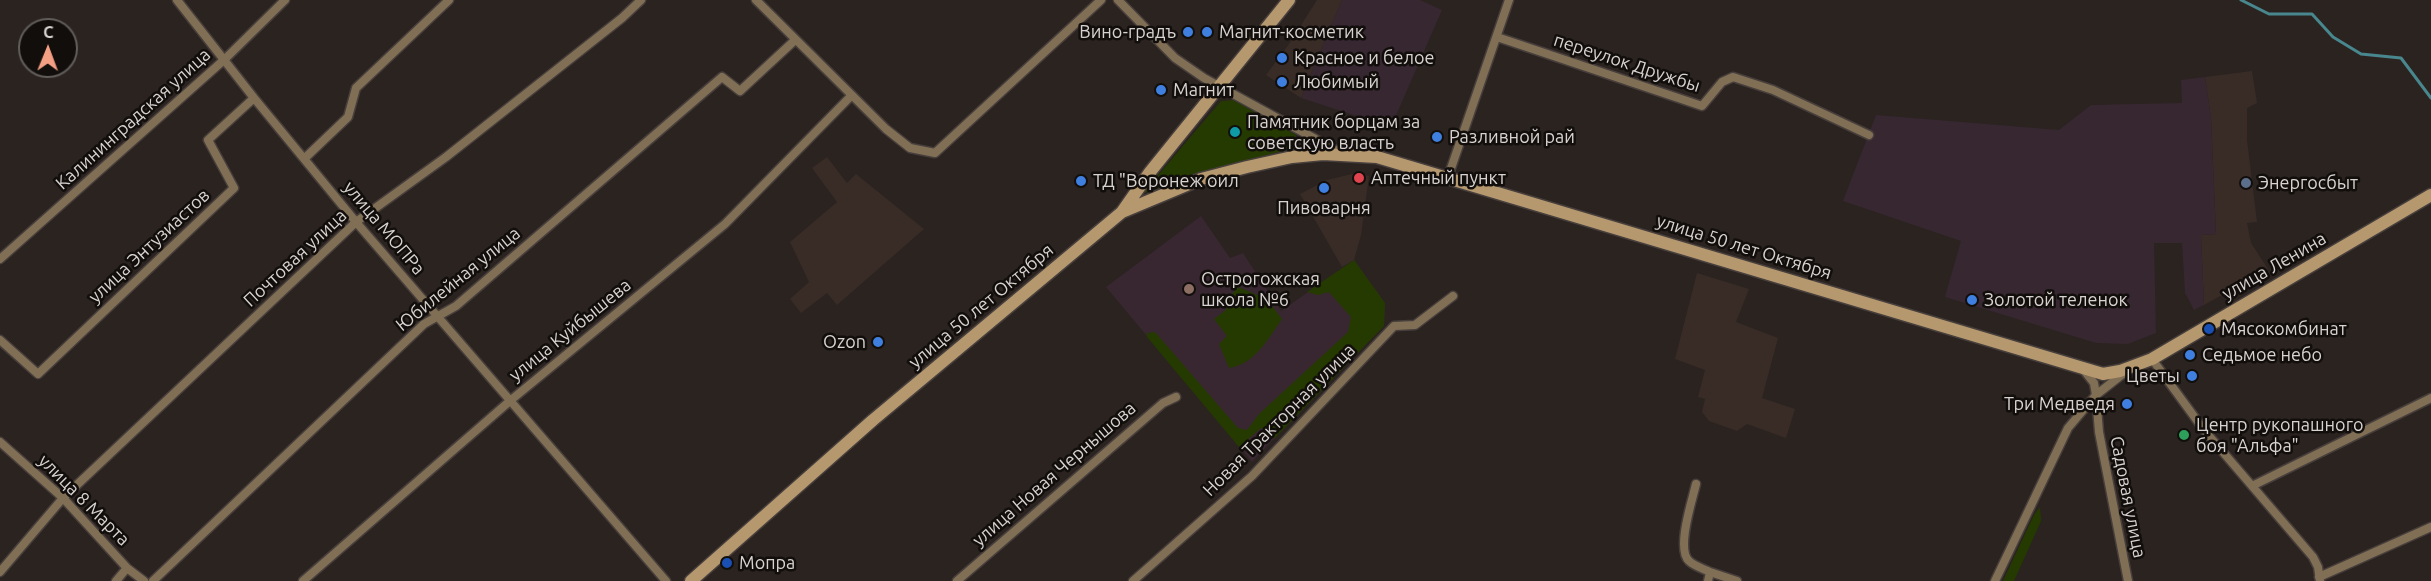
<!DOCTYPE html>
<meta charset="utf-8">
<style>
body{margin:0}
#map{position:relative;width:2431px;height:581px;overflow:hidden;background:#2b2320;font-family:Ubuntu,sans-serif}
canvas{display:block}
.north{position:absolute;left:18px;top:18px;width:60px;height:60px;box-sizing:border-box;background:#110e0c;border:2px solid #615d5b;border-radius:50%;rotate:1deg;font-size:16px;font-weight:700;line-height:24px;text-align:center;color:#d8d3d1}
.north::after{content:'';display:block;margin:auto;width:21px;height:27px;background:#f39f83;clip-path:polygon(50% 0,100% 100%,50% 72%,0 100%)}
</style>
<div id="map">
<canvas width="2431" height="581"></canvas>
<div class="north">С</div>
</div>
<script>
const ctx = document.querySelector('canvas').getContext('2d');
ctx.lineJoin = 'round';
function fillPath(path, color) { ctx.fillStyle = color; ctx.fill(path, 'evenodd'); }
function stroke(path, color, width, dash) { ctx.strokeStyle = color; ctx.lineWidth = width; ctx.lineCap = dash ? 'butt' : 'round'; ctx.setLineDash(dash || []); ctx.stroke(path); }
function drawText(font, color, halo, rows, align = 'center') {
  ctx.font = font + ' Ubuntu,sans-serif'; ctx.lineWidth = 5; ctx.setLineDash([]); ctx.textBaseline = 'middle'; ctx.strokeStyle = halo; ctx.fillStyle = color; for (const [text, x, y, turn = 0] of rows) {
    ctx.save(); ctx.translate(x, y); ctx.rotate((+turn || 0) * Math.PI / 180); ctx.textAlign = isNaN(turn) ? turn : align; if (halo) ctx.strokeText(text, 0, 0); ctx.fillText(text, 0, 0); ctx.restore();
  }
}
fillPath(new Path2D(`
 M1317 0H1342L1301 98 1266 75 1289 44Z
 M2252 71 2257 103 2247 108V140L2257 222 2247 223 2251 243 2268 269 2204 305 2201 235 2216 234 2211 118 2205 77Z
 M827 157 847 183 856 174 924 229 837 305 827 293 801 313 790 299 809 282 790 242 837 202 812 168Z
 M1356 173 1369 176 1361 235 1354 260 1342 267 1300 194 1327 180Z
 M1697 273 1749 289 1736 322 1778 338 1762 398 1795 409 1786 438 1747 424 1737 431 1709 421 1702 412 1705 399 1698 397 1705 370 1675 359Z`), '#392c26');
fillPath(new Path2D(`
 M1342 0H1420L1442 10 1391 127 1301 98Z
 M2205 77 2211 118 2216 234 2201 235 2204 305 2194 310 2185 293 2182 243H2154L2156 333 2128 344 2096 343 1945 297 1961 241 1843 201 1876 115 2059 130 2091 105 2182 103 2181 80Z`), '#372731');
fillPath(new Path2D(`
 M1201 216 1230 258 1243 253 1281 311 1354 260 1385 303 1384 326 1317 393 1252 462 1106 287Z`), '#382730');
fillPath(new Path2D(`
 M1233 100 1296 135 1294 148 1184 177 1142 194 1221 101Z
 M1354 260 1385 303 1384 326 1275 438 1261 428 1239 447 1147 337V333L1155 332 1238 428 1247 430 1259 414 1348 332 1351 317 1329 292 1318 295 1307 292Z
 M1238 287 1267 299 1282 319C1268 339 1255 364 1229 368L1219 344 1227 336 1214 319 1226 310 1228 299Z
 M2040 507 2041 521 2014 581H2003L2034 515Z`), '#253a00');
stroke(new Path2D(`
 M2241 0 2269 14H2312L2333 37 2361 54 2401 58 2431 98`), '#49878e', 3);
const minor = new Path2D(`
 M177 0 254 98 356 222 666 581
 M756 0 886 129 910 148 935 153 1101 0
 M1118 0 1175 58 1204 78 1343 154
 M1497 37 1702 106 1722 82 1733 77 1773 90 1869 135
 M305 158 348 117 356 88 449 0
 M1448 177 1509 0
 M0 259 225 59 285 0
 M0 340 38 374 234 188 208 140 254 98
 M2152 359 2204 430 2313 557 2318 567 2320 581
 M2083 369 2094 383 2096 395 2099 432 2128 581
 M0 442 63 498 127 568 144 581
 M1696 484C1692 501 1676 549 1689 561 1694 566 1704 569 1710 572
 M2252 486 2431 398
 M0 572 63 498 356 222 446 157 622 18 641 0
 M2319 577 2431 527
 M116 581 127 568
 M153 581 424 324 456 306 722 77 740 91 794 41
 M303 581 511 400 725 224 851 96
 M957 581 1163 403 1176 397
 M1133 581 1252 476 1394 326 1415 325 1453 296
 M1708 581 1710 572 1737 581
 M1995 581 2068 428 2096 395 2124 373`);
const secondary = new Path2D(`
 M1122 212 1150 172 1289 0
 M691 581 873 420 1122 212 1201 179 1247 167 1292 157 1323 154 1377 157 2103 374 2120 371 2152 359 2431 195`);
stroke(minor, '#473f3c', 11);
stroke(secondary, '#473f3c', 15);
stroke(minor, '#816f55', 8);
stroke(secondary, '#b6986f', 12);
for (const [x, y, r, color] of [
 [1188,32,6,"#3f7fe0"],
 [1207,32,6,"#3f7fe0"],
 [1282,58,6,"#3f7fe0"],
 [1282,82,6,"#3f7fe0"],
 [1161,90,6,"#3f7fe0"],
 [1235,132,6,"#0f9aa8"],
 [1437,137,6,"#3f7fe0"],
 [1359,178,6,"#e0444e"],
 [1081,181,6,"#3f7fe0"],
 [2246,183,6,"#5c6f8a"],
 [1324,188,6,"#3f7fe0"],
 [1189,289,6,"#8d6e63"],
 [1972,300,6,"#3f7fe0"],
 [2209,329,6,"#1a4fb4"],
 [878,342,6,"#3f7fe0"],
 [2190,355,6,"#3f7fe0"],
 [2192,376,6,"#3f7fe0"],
 [2127,404,6,"#3f7fe0"],
 [2184,435,6,"#2e9e5b"],
 [727,563,6,"#1a4fb4"]
]) { const dot = new Path2D(); dot.arc(x, y, r, 0, 2 * Math.PI); ctx.fillStyle = color; ctx.fill(dot); stroke(dot, '#110e0c', 2); }
drawText('18px', '#d8d3d1', '#110e0c', [
 ["Вино-градъ",1176,32,"right"],
 ["Магнит-косметик",1219,32],
 ["Красное и белое",1294,58],
 ["Любимый",1294,82],
 ["Магнит",1173,90],
 ["Памятник борцам за",1247,122],
 ["советскую власть",1247,143],
 ["Разливной рай",1449,137],
 ["Аптечный пункт",1371,178],
 ["ТД \"Воронеж оил",1093,181],
 ["Энергосбыт",2258,183],
 ["Пивоварня",1324,208,"center"],
 ["Острогожская",1201,279],
 ["школа №6",1201,300],
 ["Золотой теленок",1984,300],
 ["Мясокомбинат",2221,329],
 ["Ozon",866,342,"right"],
 ["Седьмое небо",2202,355],
 ["Цветы",2180,376,"right"],
 ["Три Медведя",2115,404,"right"],
 ["Центр рукопашного",2196,425],
 ["боя \"Альфа\"",2196,446],
 ["Мопра",739,563]
], 'left');
drawText('18px', '#d8d3d1', '#110e0c', [
 ["переулок Дружбы",1627,63,18],
 ["Калининградская улица",133,119,-42],
 ["улица МОПРа",384,228,50],
 ["улица Энтузиастов",149,246,-43],
 ["улица 50 лет Октября",1744,247,17],
 ["Почтовая улица",295,258,-43],
 ["улица Ленина",2274,266,-30],
 ["Юбилейная улица",458,279,-39],
 ["улица 50 лет Октября",981,306,-40],
 ["улица Куйбышева",570,330,-39],
 ["Новая Тракторная улица",1279,420,-45],
 ["улица Новая Чернышова",1054,474,-41],
 ["Садовая улица",2128,497,79],
 ["улица 8 Марта",84,500,45]
]);
</script>
